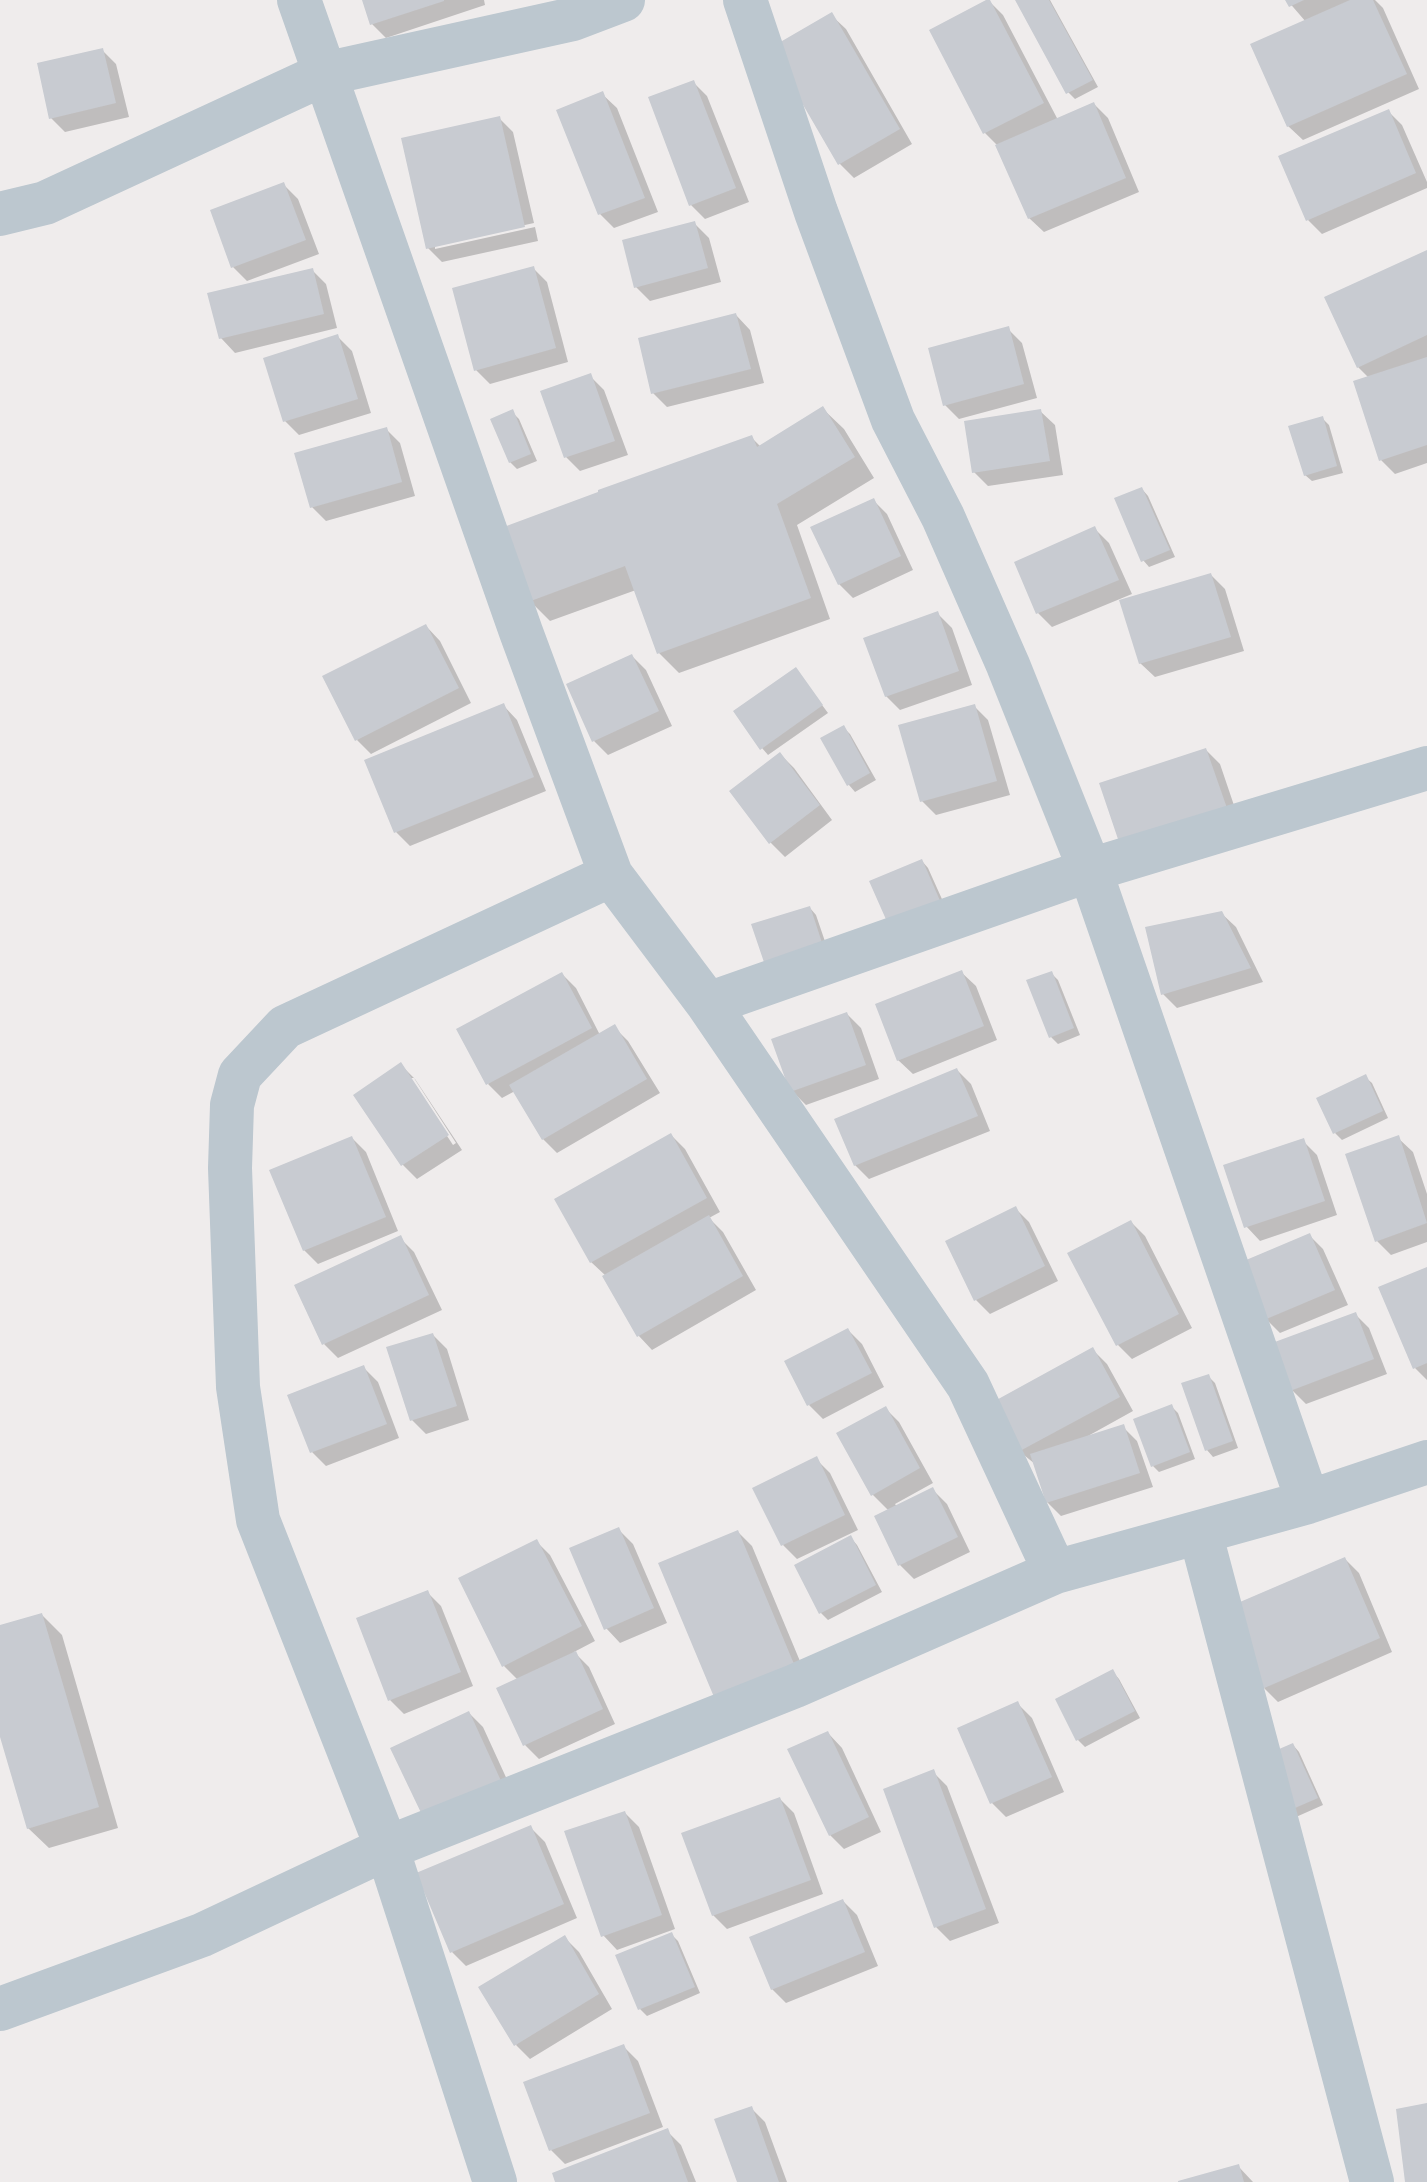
<!DOCTYPE html>
<style>
body{margin:0}
canvas{display:block;background:#efecec}
</style>
<canvas width="1427" height="2182"></canvas>
<script>
const ctx = document.querySelector('canvas').getContext('2d');
ctx.lineJoin = 'round';
function fillPath(path, color) { ctx.fillStyle = color; ctx.fill(path, 'evenodd'); }
function stroke(path, color, width, dash) { ctx.strokeStyle = color; ctx.lineWidth = width; ctx.lineCap = dash ? 'butt' : 'round'; ctx.setLineDash(dash || []); ctx.stroke(path); }
fillPath(new Path2D(`
 M364 0H484L485 5 386 38 372 24Z
 M1017 0H1050L1098 87 1075 99 1068 92Z
 M1287 0H1375L1383 8 1419 89 1303 140 1288 126 1306 22Z
 M989 1 1003 15 1058 120 1094 104 1108 118 1139 192 1044 232 1029 218 998 146 985 133 932 31Z
 M831 15 846 29 912 144 854 178 840 164 773 49Z
 M102 50 116 64 129 117 65 132 51 118Z
 M693 82 707 96 749 202 705 219 691 205Z
 M602 94 617 108 658 212 614 228 600 214Z
 M1388 111 1402 125 1427 182V188L1322 234 1308 220Z
 M499 118 513 132 534 223 435 245V249L535 227 538 241 442 262 428 248Z
 M284 185 298 199 319 254 247 281 233 267Z
 M695 224 709 238 721 282 650 301 636 287Z
 M1427 253V463L1395 474 1381 460 1369 378 1358 367Z
 M533 268 547 282 568 362 490 384 476 370Z
 M312 270 326 284 337 328 235 353 221 338Z
 M736 315 750 330 764 383 667 407 653 393Z
 M1008 329 1022 343 1037 398 959 419 945 405Z
 M338 337 352 351 371 413 299 435 285 421Z
 M590 376 604 390 628 455 580 471 566 457Z
 M823 409 844 429 874 478 797 525 830 619 679 673 659 653 636 590 550 621 530 601 752 438 761 447Z
 M1040 411 1055 425 1063 475 988 486 974 472Z
 M512 412 519 419 537 461 517 469 510 462Z
 M1322 418 1329 425 1343 473 1312 481 1305 475Z
 M386 429 400 443 415 496 326 521 312 507Z
 M1142 489 1148 496 1175 557 1149 567 1143 560Z
 M873 500 887 514 913 570 853 598 839 584Z
 M1095 529 1109 543 1132 594 1052 627 1038 613Z
 M1211 575 1225 589 1244 651 1155 677 1140 663Z
 M937 613 952 628 972 685 900 710 886 696Z
 M426 626 440 641 471 703 371 754 357 740Z
 M632 656 646 670 672 726 608 755 594 741Z
 M796 670 828 713 768 755 762 748Z
 M503 705 517 720 546 791 410 846 396 832Z
 M974 706 988 720 1010 795 936 815 922 801Z
 M843 727 850 734 876 780 855 792 849 785Z
 M1206 750 1220 764 1241 826 1137 861Z
 M780 754 794 768 832 820 785 857 771 843 732 792Z
 M922 861 928 868 950 917 894 932Z
 M810 908 816 915 832 962 776 980Z
 M1221 913 1236 927 1263 982 1177 1008 1163 994Z
 M961 972 976 986 997 1040 913 1074 898 1060Z
 M1051 973 1058 980 1080 1035 1058 1044 1051 1037 1029 982Z
 M562 974 576 988 600 1035 614 1027 628 1041 660 1093 557 1153 543 1139 515 1091 502 1098 488 1084Z
 M847 1014 861 1028 879 1079 806 1105 791 1090Z
 M401 1065 415 1079 462 1150 417 1179 403 1165 356 1095ZM409 1078H414L456 1143 453 1145Z
 M957 1070 971 1084 990 1131 869 1179 855 1165Z
 M1365 1077 1372 1083 1388 1118 1342 1140 1335 1133Z
 M671 1135 685 1149 720 1212 709 1218 723 1232 756 1290 652 1350 638 1335 606 1276 591 1262Z
 M352 1138 366 1152 398 1231 318 1264 304 1250Z
 M1398 1138 1413 1152 1427 1194V1242L1391 1255 1377 1241Z
 M1303 1141 1317 1155 1337 1215 1260 1241 1246 1226Z
 M1015 1208 1029 1222 1058 1281 990 1314 976 1300Z
 M1131 1222 1145 1236 1192 1328 1132 1359 1118 1345Z
 M1309 1235 1323 1249 1348 1305 1280 1333 1266 1319Z
 M400 1238 414 1252 442 1310 338 1358 324 1344Z
 M1427 1269V1380L1415 1368Z
 M1355 1314 1369 1328 1387 1374 1306 1404 1292 1390Z
 M848 1330 862 1344 884 1387 823 1419 809 1405Z
 M433 1335 447 1349 469 1420 426 1434 412 1420Z
 M1093 1350 1107 1364 1133 1411 1088 1436 1123 1427 1137 1441 1153 1487 1061 1516 1047 1502 1035 1464 1019 1451Z
 M364 1368 378 1382 399 1438 326 1466 312 1452Z
 M1208 1376 1215 1383 1238 1448 1213 1457 1207 1450Z
 M1172 1407 1178 1413 1195 1459 1159 1472 1153 1466Z
 M885 1408 899 1422 933 1483 895 1504 897 1507 933 1490 947 1504 970 1552 914 1579 900 1565 889 1511 873 1495Z
 M816 1459 830 1473 858 1530 797 1559 783 1545Z
 M619 1530 633 1544 667 1623 620 1643 606 1628Z
 M738 1532 752 1546 812 1690 735 1722Z
 M851 1538 857 1545 882 1592 828 1620 821 1613 797 1566Z
 M536 1541 550 1555 595 1641 574 1652 589 1667 615 1724 539 1759 525 1745 499 1689 518 1680 504 1666Z
 M1345 1559 1359 1573 1392 1652 1278 1702 1264 1688Z
 M427 1592 441 1606 473 1686 404 1714 390 1700Z
 M42 1615 62 1635 118 1828 49 1848 28 1828 0 1730V1627Z
 M1113 1672 1119 1679 1140 1718 1085 1747 1078 1740 1058 1700Z
 M1018 1704 1032 1718 1064 1792 1006 1817 992 1803Z
 M469 1713 483 1727 515 1797 425 1818Z
 M828 1733 842 1748 881 1832 844 1849 830 1835Z
 M1293 1745 1299 1752 1323 1805 1296 1817 1289 1810Z
 M933 1772 947 1786 999 1923 950 1941 936 1927Z
 M780 1799 794 1813 823 1894 727 1929 713 1915Z
 M625 1813 639 1827 675 1929 617 1950 603 1935Z
 M531 1828 545 1842 577 1918 466 1966 452 1952Z
 M843 1901 857 1915 878 1966 786 2003 772 1989Z
 M671 1934 678 1941 700 1993 647 2016 640 2009Z
 M565 1938 579 1952 612 2009 530 2059 516 2045Z
 M624 2047 638 2061 663 2127 565 2164 551 2150Z
 M751 2108 765 2122 787 2182H739Z
 M667 2131 681 2145 696 2182H558Z
 M1238 2166 1253 2182H1182Z`), '#0003');
fillPath(new Path2D(`
 M362 0H444V1L370 25Z
 M986 0H990L1044 103 983 134 929 30Z
 M1015 0H1049L1093 80 1066 94Z
 M1285 0H1304L1289 7Z
 M1350 0H1373L1407 74 1287 127 1250 44Z
 M832 12 900 129 838 165 770 48Z
 M103 48 116 103 49 119 37 63Z
 M694 80 736 188 689 206 648 97Z
 M603 91 645 198 598 215 556 110Z
 M1094 102 1126 178 1028 219 995 145Z
 M1389 109 1416 173 1306 221 1278 156Z
 M500 116 525 227 426 249 401 138Z
 M284 182 306 240 231 268 210 210Z
 M695 221 708 268 634 288 622 240Z
 M1427 250V335L1357 368 1324 297Z
 M534 266 556 348 474 371 452 288Z
 M313 268 324 314 219 339 207 293Z
 M736 313 751 369 651 394 638 338Z
 M1009 326 1024 384 943 406 928 348Z
 M338 334 358 399 283 422 263 358Z
 M1427 357V445L1379 461 1353 381Z
 M591 373 615 441 564 458 540 391Z
 M823 406 855 457 777 504 811 598 657 654 625 566 528 602 501 528 598 492V490L752 435 757 447Z
 M513 409 531 454 509 463 490 419Z
 M1041 409 1050 461 972 473 964 421Z
 M1323 416 1337 466 1304 476 1288 426Z
 M387 427 402 482 310 508 294 453Z
 M1142 487 1170 550 1141 562 1114 498Z
 M874 498 901 556 838 585 810 527Z
 M1095 526 1119 580 1036 614 1014 562Z
 M1211 573 1231 637 1139 664 1119 600Z
 M938 611 959 671 885 697 863 638Z
 M426 624 459 688 355 741 322 676Z
 M632 654 659 711 592 742 566 684Z
 M796 667 823 705 760 750 733 711Z
 M504 703 534 777 394 833 364 760Z
 M975 704 997 781 920 802 898 725Z
 M844 725 870 773 847 786 820 738Z
 M1206 748 1228 811 1121 848 1099 783Z
 M780 752 820 805 769 844 729 791Z
 M922 859 944 910 892 933 869 881Z
 M810 906 826 955 768 974 751 924Z
 M1222 911 1251 968 1161 995 1145 927Z
 M962 970 984 1026 897 1061 875 1004Z
 M1052 971 1074 1028 1049 1038 1026 980Z
 M562 972 592 1028 486 1085 456 1029Z
 M847 1012 866 1065 790 1092 771 1039Z
 M615 1024 647 1079 542 1140 509 1085Z
 M401 1062 449 1135 401 1166 353 1095Z
 M957 1068 978 1116 854 1166 834 1119Z
 M1366 1074 1383 1111 1333 1134 1316 1098Z
 M671 1133 707 1198 590 1263 554 1199Z
 M1399 1135 1427 1223 1375 1242 1345 1154Z
 M352 1136 386 1217 303 1251 269 1170Z
 M1304 1138 1325 1201 1244 1228 1223 1165Z
 M1016 1206 1045 1266 974 1301 945 1241Z
 M709 1215 743 1276 637 1337 602 1276Z
 M1131 1220 1179 1314 1116 1346 1067 1253Z
 M1310 1233 1335 1290 1264 1320 1239 1263Z
 M401 1235 429 1295 322 1345 294 1285Z
 M1427 1267V1363L1413 1369 1378 1287Z
 M1356 1312 1374 1359 1290 1391 1272 1343Z
 M848 1328 872 1373 807 1406 784 1361Z
 M433 1333 457 1406 410 1421 386 1347Z
 M1093 1347 1120 1397 1018 1452 991 1403Z
 M364 1365 387 1424 310 1453 287 1395Z
 M1209 1374 1233 1441 1205 1451 1181 1383Z
 M1172 1404 1190 1452 1151 1467 1133 1419Z
 M886 1406 920 1468 871 1496 836 1433Z
 M1124 1424 1140 1473 1046 1503 1030 1454Z
 M817 1456 845 1515 781 1546 752 1488Z
 M933 1487 958 1537 898 1566 874 1516Z
 M619 1527 654 1608 604 1630 569 1548Z
 M738 1530 799 1676 719 1709 658 1563Z
 M851 1535 876 1585 819 1614 794 1565Z
 M537 1539 582 1626 502 1667 458 1578Z
 M1345 1557 1380 1638 1262 1689 1226 1608Z
 M428 1590 461 1672 388 1701 356 1618Z
 M42 1613 99 1807 27 1829 0 1737V1625Z
 M576 1651 603 1709 523 1746 496 1688Z
 M1113 1669 1135 1711 1076 1741 1055 1699Z
 M1018 1701 1052 1777 990 1804 957 1728Z
 M469 1711 502 1783 424 1819 390 1748Z
 M828 1731 869 1817 829 1836 787 1749Z
 M1293 1743 1318 1798 1288 1811 1263 1756Z
 M934 1769 986 1909 934 1928 883 1789Z
 M780 1797 811 1880 712 1916 681 1833Z
 M625 1811 662 1915 601 1937 564 1831Z
 M531 1825 564 1904 450 1953 416 1873Z
 M843 1899 865 1952 771 1990 749 1937Z
 M672 1932 695 1987 638 2010 615 1955Z
 M565 1935 599 1994 514 2046 478 1987Z
 M624 2044 650 2113 549 2151 523 2082Z
 M1427 2103V2182H1405L1396 2109Z
 M752 2106 779 2182H737L714 2119Z
 M668 2128 688 2182H555L552 2173Z
 M1239 2164 1244 2182H1178V2181Z`), '#c8cbd1');
stroke(new Path2D(`
 M299 0 521 632 611 875 708 1004 968 1385 1055 1572
 M745 0 816 212 893 420 943 517 1008 665 1090 870 1308 1502
 M0 214 45 203 324 74 573 19 623 0
 M708 1004 1090 870 1427 768
 M1200 1532 1372 2182
 M0 2009 202 1935 387 1848 795 1686 1055 1572 1308 1502 1427 1462
 M495 2182 387 1848 258 1520 238 1387 230 1168 232 1105 240 1075 285 1027 611 875`), '#bcc7cf', 44);
</script>
